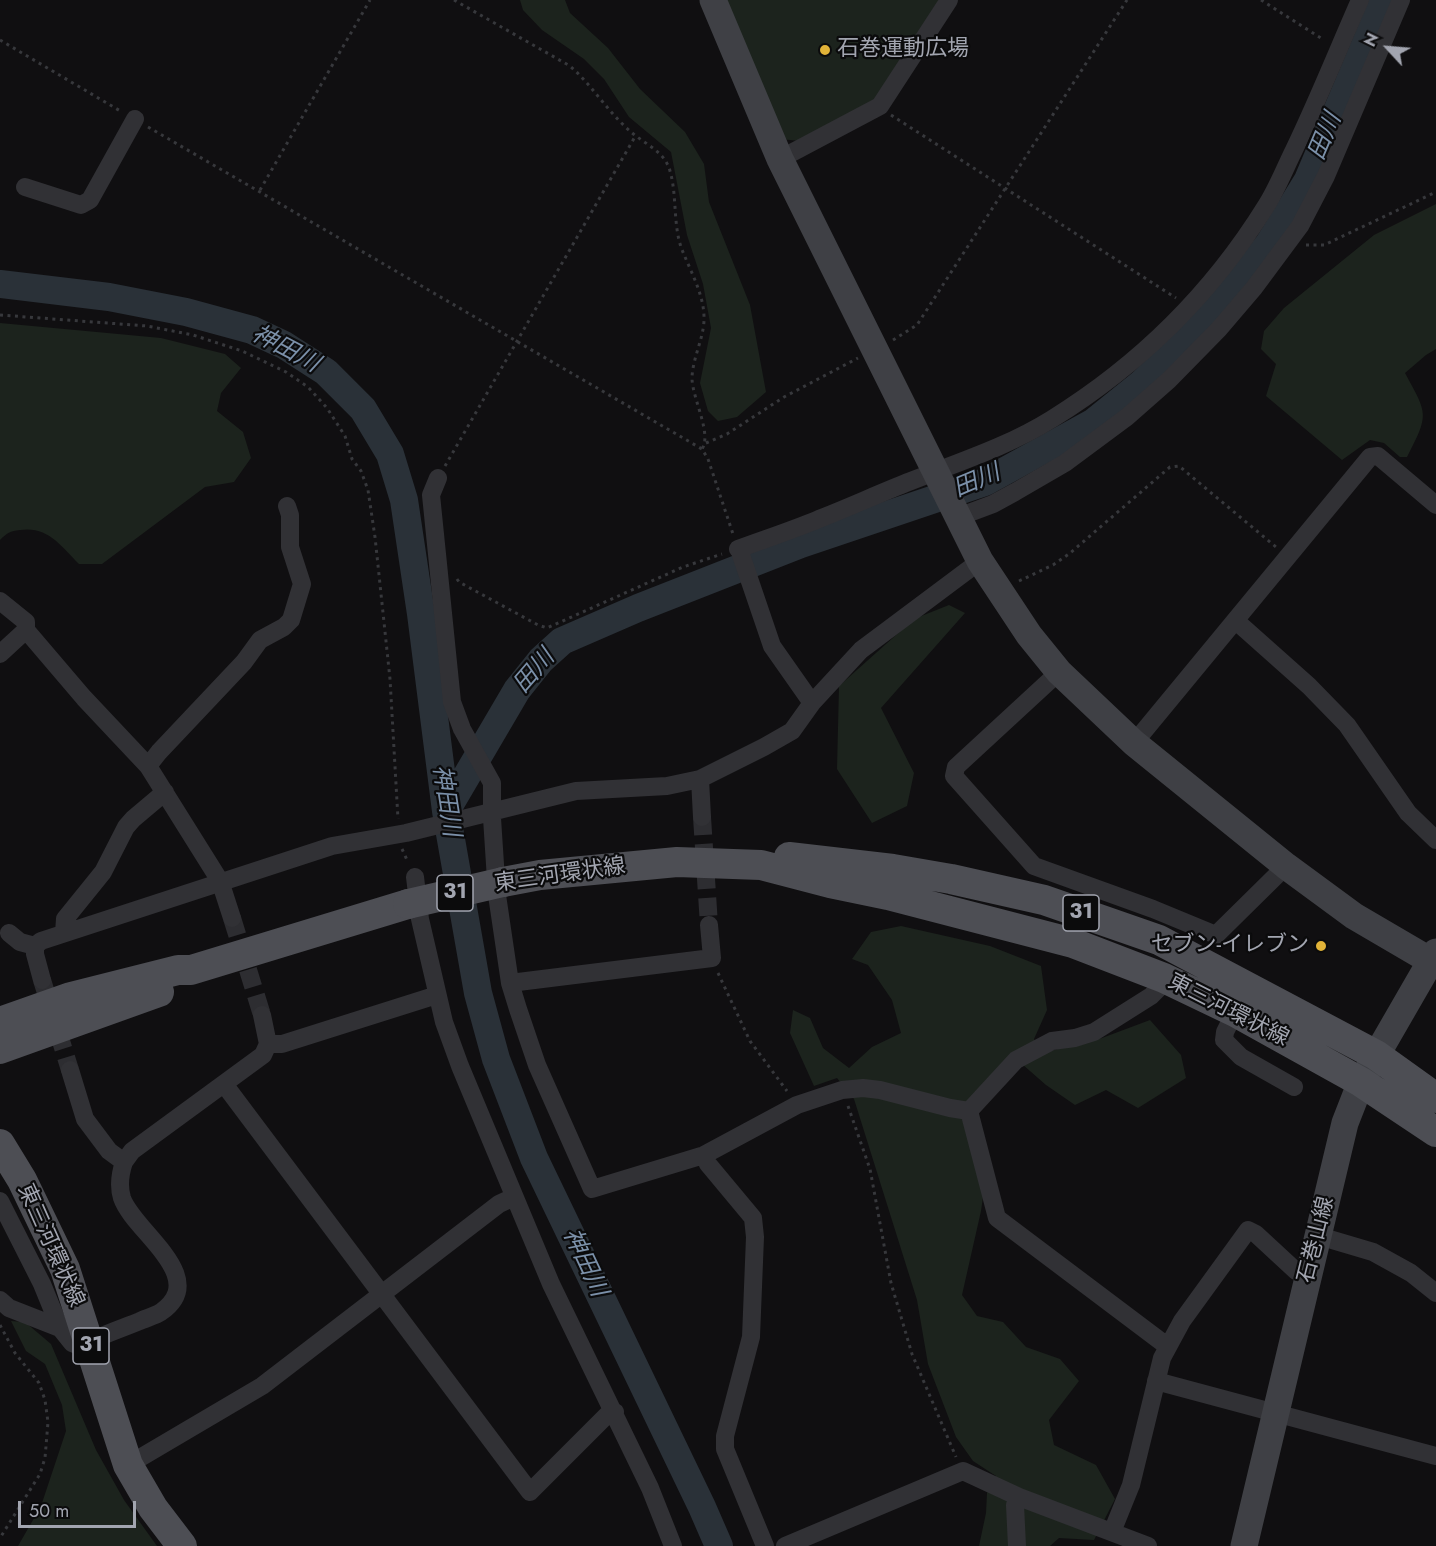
<!DOCTYPE html>
<meta charset="utf-8">
<style>
body{margin:0}
#map{position:relative;width:1436px;height:1546px;overflow:hidden;background:#100f11;font-family:Jost,sans-serif}
canvas{display:block}
.north{position:absolute;left:1358px;top:18px;width:60px;height:60px;-webkit-text-stroke:4px #0b0b0c;paint-order:stroke;rotate:296deg;font-size:16px;font-weight:700;line-height:24px;text-align:center;color:#a2a5b0}
.north::after{content:'';display:block;margin:auto;width:21px;height:27px;background:#a2a5b0;clip-path:polygon(50% 0,100% 100%,50% 72%,0 100%)}
.scale{position:absolute;left:18px;top:1501px;width:118px;height:27px;box-sizing:border-box;border:3px solid #a2a5b0;border-top:0;padding-left:8px;font-size:18px;line-height:21px;white-space:nowrap;color:#a2a5b0;-webkit-text-stroke:4px #0b0b0c;paint-order:stroke}
</style>
<div id="map">
<canvas width="1436" height="1546"></canvas>
<div class="north">N</div>
<div class="scale">50 m</div>
</div>
<script>
const ctx = document.querySelector('canvas').getContext('2d');
ctx.lineJoin = 'round';
function fillPath(path, color) { ctx.fillStyle = color; ctx.fill(path, 'evenodd'); }
function stroke(path, color, width, dash) { ctx.strokeStyle = color; ctx.lineWidth = width; ctx.lineCap = dash ? 'butt' : 'round'; ctx.setLineDash(dash || []); ctx.stroke(path); }
function drawText(font, color, halo, rows, align = 'center') {
  ctx.font = font + ' Jost,"Noto Sans JP",sans-serif'; ctx.lineWidth = 4.5; ctx.setLineDash([]); ctx.textBaseline = 'middle'; ctx.strokeStyle = halo; ctx.fillStyle = color; for (const [text, x, y, turn = 0] of rows) {
    ctx.save(); ctx.translate(x, y); ctx.rotate((+turn || 0) * Math.PI / 180); ctx.textAlign = isNaN(turn) ? turn : align; if (halo) ctx.strokeText(text, 0, 0); ctx.fillText(text, 0, 0); ctx.restore();
  }
}
fillPath(new Path2D(`
 M520 0H565L570 13 608 48 640 89 685 132 704 164 709 202 750 305 766 392 737 417 718 421 708 411 700 383 711 328 703 284 687 235 671 152 629 117 604 79 584 59 542 30 523 10Z
 M722 0H939L875 101 800 141 780 139Z
 M1436 204V349L1426 355 1405 373C1428 415 1429 414 1407 457H1400L1384 443 1370 440 1342 460 1266 396 1276 364 1261 349 1264 331 1284 308 1374 235Z
 M0 323 161 338 225 354 241 368 221 393 217 411 243 432 251 458 234 482 205 487 102 564H79C61 546 48 526 20 530 10 531 7 533 0 540Z
 M949 605 965 613 881 708 914 773 907 806 872 823 837 769 839 686 914 619Z
 M901 926 990 946 1041 966 1047 1010 1034 1039 1042 1053 1102 1038 1150 1020 1181 1055 1186 1078 1138 1108 1106 1090 1075 1105 1046 1085 1014 1057 972 1101 985 1183 981 1211 962 1295 977 1316 1003 1322 1026 1347 1060 1359 1079 1381 1049 1420 1054 1445 1096 1465 1115 1499 1094 1540 1059 1538 1050 1546H979L986 1513 987 1493 996 1476 973 1461 956 1437 928 1364 917 1300 854 1099 837 1078 814 1086 790 1033 793 1010 810 1018 823 1048 849 1068 872 1047 901 1033 892 1000 868 965 852 959 871 932Z
 M11 1321 25 1322 51 1344 96 1450 124 1500 157 1546H18L41 1506 66 1431 62 1405 45 1364 26 1351Z`), '#1c231d');
stroke(new Path2D(`
 M0 284 109 297 186 312 252 330 284 345 326 372 363 409 390 454 404 500 421 614 446 811 478 993 496 1059 534 1158 702 1507 719 1546
 M446 811 517 690 541 660 562 641 638 608 801 544 985 482 1094 422 1141 384 1206 320 1268 245 1308 180 1384 0`), '#2a3138', 28);
stroke(new Path2D(`
 M702 817 709 925
 M232 918 262 1015
 M42 980 70 1070`), '#2d2d31', 18, [18, 9]);
stroke(new Path2D(`
 M454 0 570 66C594 87 610 116 636 136 649 146 665 153 670 171 677 195 673 223 681 247 690 271 705 295 704 321 703 340 692 360 692 379 693 400 712 434 702 449
 M1261 0 1324 40
 M0 40 122 112
 M891 115 1176 298
 M148 127 702 449 708 459 733 534
 M260 190 370 0
 M1306 245H1324L1436 192
 M0 315 147 326 193 335 242 351 286 372 308 387 327 408 345 436 352 459 361 471 368 490 375 537 390 679 398 819
 M893 340 917 325 1127 0
 M706 443 727 434 784 397 858 358
 M445 466 636 135
 M457 579 459 582 538 625 547 628 683 567 722 554
 M1019 581 1053 565 1069 554 1170 467 1179 466 1276 547
 M402 849 408 862
 M718 973 750 1041 787 1091
 M848 1106 870 1169 891 1283 912 1354 956 1457
 M0 1325 15 1353 39 1383 45 1400 48 1422 45 1458 40 1474 0 1538`), '#37383c', 3, [3, 4.5]);
stroke(new Path2D(`
 M780 159 880 106 949 0
 M25 187 81 205 90 200 135 119
 M438 478 431 495 452 702 462 729 492 783V818L497 895 510 983 518 1009 537 1065 592 1189 704 1155 797 1105 842 1090 863 1088 880 1090 950 1108 969 1111
 M960 520 969 513 993 504 1015 492 1065 463 1127 417 1169 380 1219 329 1254 288 1300 226 1326 176 1401 0
 M738 549C765 539 793 530 819 519 850 507 880 493 911 481 959 462 1009 446 1052 419 1139 365 1212 293 1266 206 1277 189 1285 168 1294 150 1318 100 1338 50 1360 0
 M741 555 772 646 812 703
 M0 601 26 622V630L84 698 148 766
 M1236 621 1309 686 1347 725 1408 813 1436 840
 M0 654 26 630
 M1059 672 956 767 954 776 1034 866 1153 909 1216 935 1286 866
 M1134 743 1370 457 1378 456 1436 505
 M700 779 702 817
 M415 877 420 919 444 1022 460 1066 551 1284 650 1488 673 1546
 M232 918 220 881 148 766 159 752 244 662 260 640 284 627 291 620 302 584 290 547V515L287 506
 M9 933 20 942 35 946
 M64 933 65 919 103 872 126 827 133 819 165 792
 M1164 978 1159 988 1151 996 1094 1032 1075 1038 1052 1041 1016 1060 969 1111 997 1218 1167 1346
 M42 980 35 954V946L41 941 332 846 406 833 576 791 667 786 700 779 764 747 792 731 812 703 861 650 980 561
 M510 983 712 958 709 925
 M1235 1012 1225 1032 1224 1040 1241 1057 1294 1087
 M262 1015 268 1044
 M224 1084 530 1492 607 1415 615 1412
 M704 1155 708 1164 753 1218 755 1237 751 1337 725 1436V1449L765 1546
 M124 1162 132 1151 263 1055 268 1044H282L437 995
 M0 1201 42 1284 60 1328 72 1343 80 1346C99 1336 120 1329 140 1321 146 1318 155 1316 161 1312 211 1277 133 1231 122 1198 118 1185 120 1174 124 1162L109 1151 85 1119 70 1070
 M1319 1236 1373 1252 1411 1273 1436 1293
 M0 1300 9 1308 60 1328
 M1156 1381 1436 1456
 M128 1465 262 1386 499 1204 514 1197
 M1112 1532 1131 1485 1162 1358 1182 1321 1248 1230 1256 1234 1296 1271 1308 1275
 M785 1546 963 1471 1019 1497 1148 1546
 M1017 1546 1015 1505 1019 1497`), '#313135', 18);
stroke(new Path2D(`
 M713 0 780 159 980 561 1029 635 1059 672 1134 743 1286 866 1354 916 1436 964
 M1244 1546 1345 1123 1361 1082 1436 952`), '#3f4045', 27);
stroke(new Path2D(`
 M789 857 893 869 951 879 1044 900 1159 940 1376 1055 1436 1098
 M503 882 540 875 677 862 761 865 830 883 888 895 1073 943 1164 978 1235 1012 1361 1082 1436 1132
 M0 1022 71 997 178 970H191L408 904
 M0 1049 159 992
 M0 1144 22 1180 65 1269 128 1465 153 1508 182 1546`), '#4d4e54', 30);
stroke(new Path2D(`
 M408 904 503 882`), '#4d4e54', 30);
for (const [x, y, r, color] of [
 [825,50,6,"#e1b338"],
 [1321,946,6,"#e1b338"]
]) { const dot = new Path2D(); dot.arc(x, y, r, 0, 2 * Math.PI); ctx.fillStyle = color; ctx.fill(dot); stroke(dot, '#0b0b0c', 2); }
for (const [x, y, w] of [
 [455,893,36],
 [1081,913,36],
 [91,1346,36]
]) { const box = new Path2D(); box.roundRect(x - w / 2, y - 18, w, 36, 4.5); ctx.fillStyle = '#0b0b0c'; ctx.fill(box); stroke(box, '#a2a5b0', 1.5); }
drawText('bold 21px', '#a2a5b0', null, [
 ["31",455,893],
 ["31",1081,913],
 ["31",91,1346]
]);
drawText('22px', '#a2a5b0', '#0b0b0c', [
 ["石巻運動広場",837,50],
 ["セブン-イレブン",1309,946,"right"]
], 'left');
drawText('22px', '#a2a5b0', '#0b0b0c', [
 ["東三河環状線",560,876,-8],
 ["東三河環状線",1228,1011,27],
 ["石巻山線",1317,1240,-76],
 ["東三河環状線",50,1246,66]
]);
drawText('italic 24px', '#7b90a9', '#0b0b0c', [
 ["田川",1326,137,-67],
 ["神田川",285,350,28],
 ["田川",977,482,-23],
 ["田川",535,672,-49],
 ["神田川",445,801,81],
 ["神田川",584,1263,65]
]);
</script>
